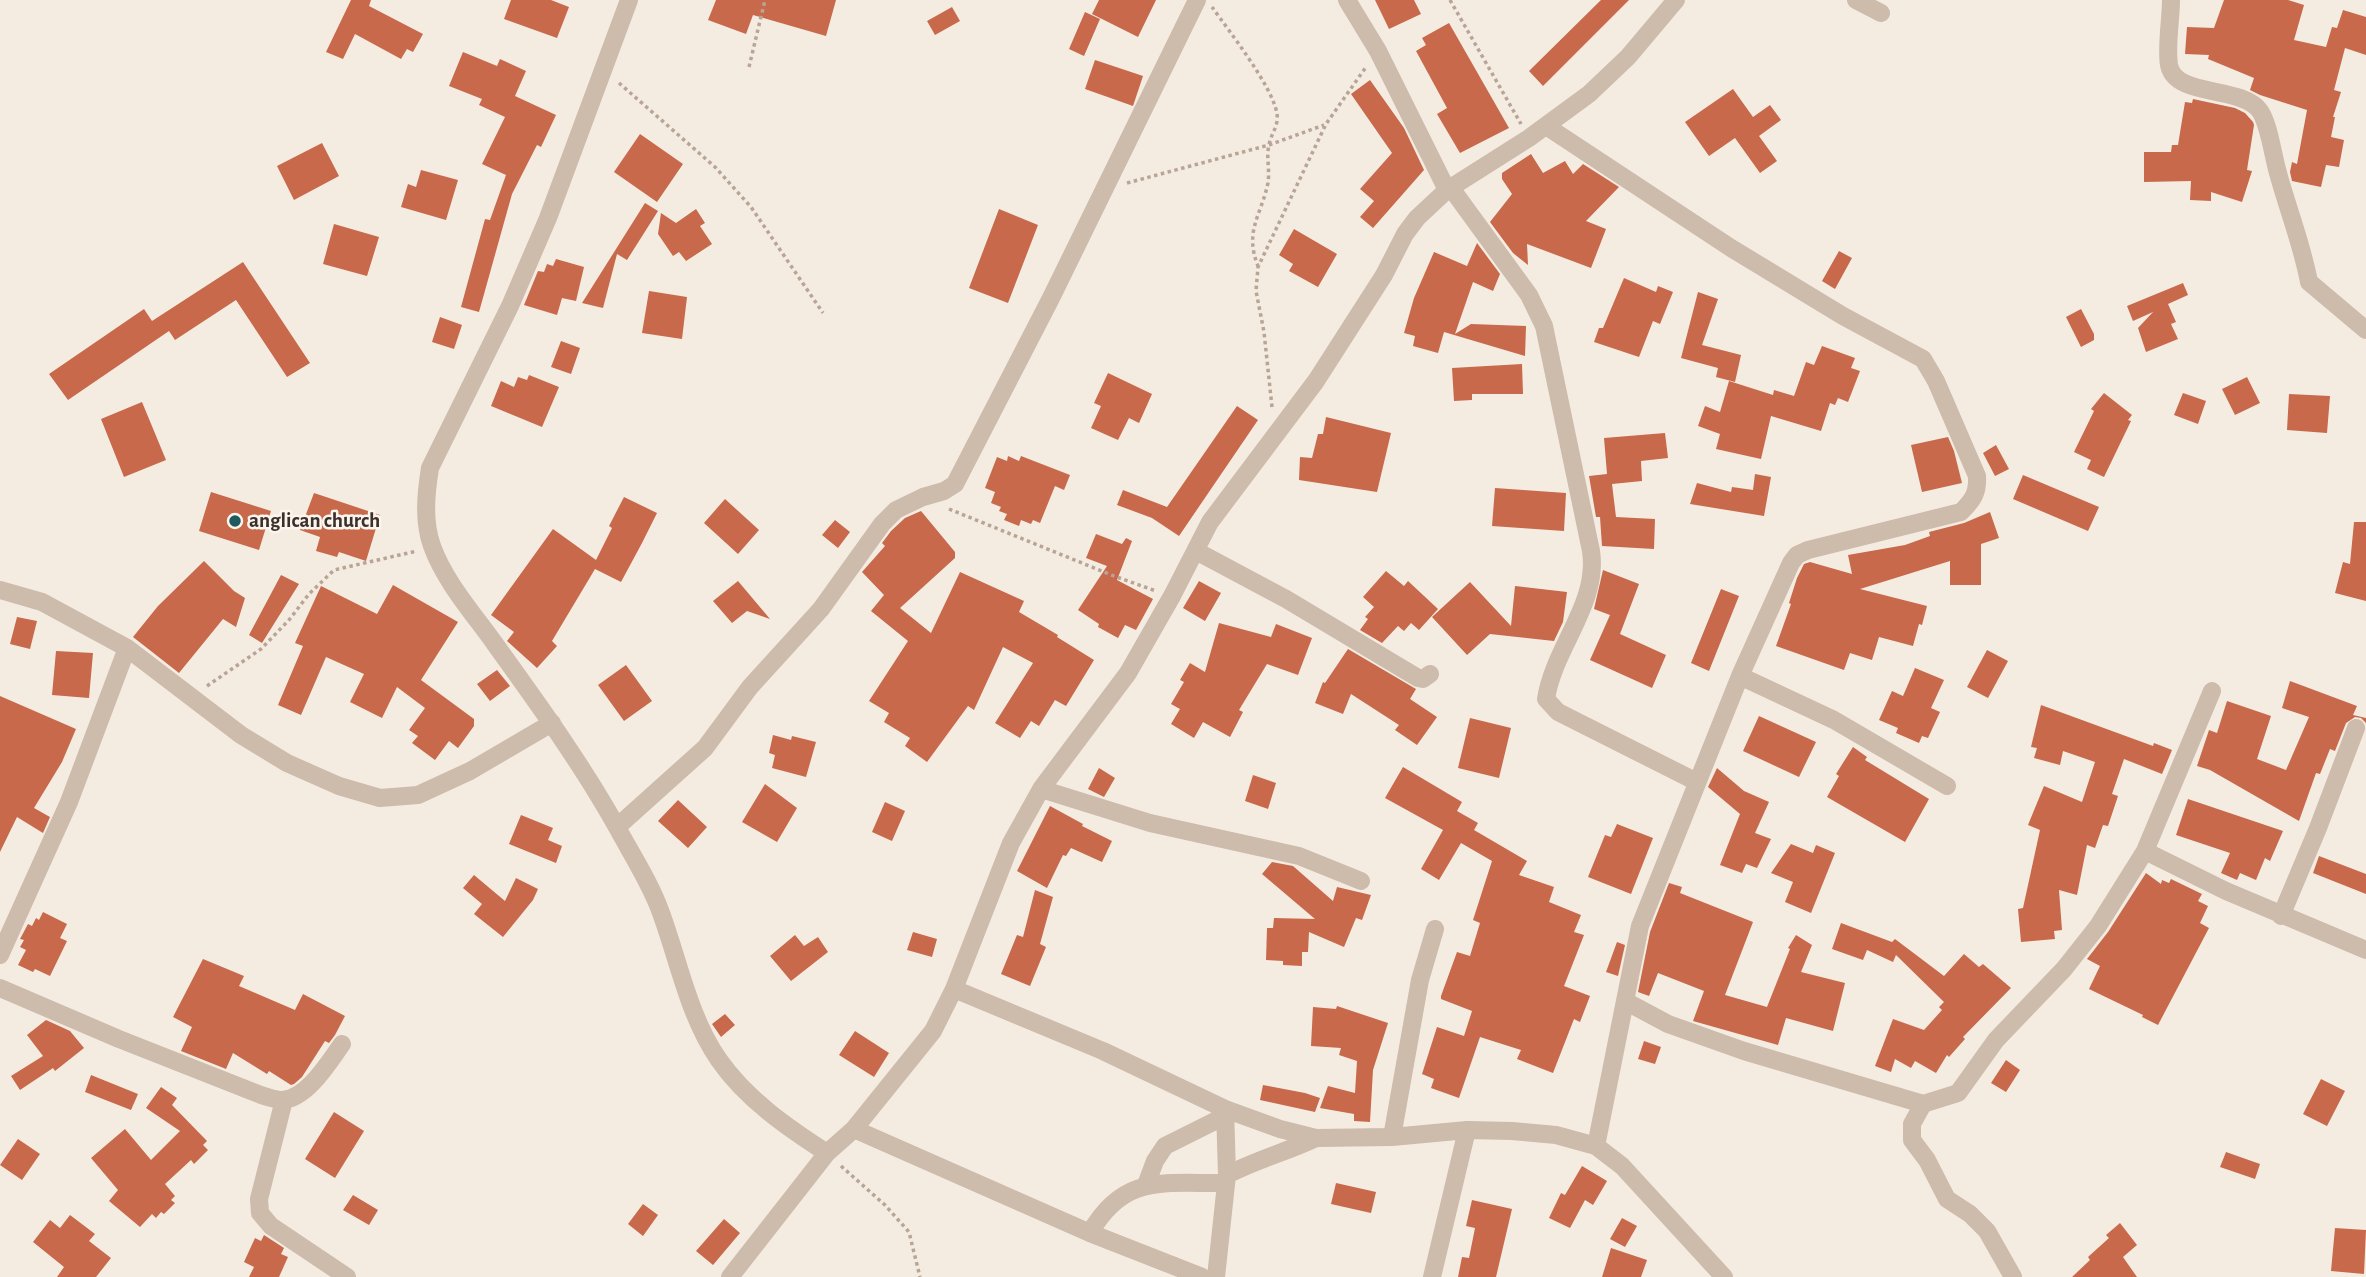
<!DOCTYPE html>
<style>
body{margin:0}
canvas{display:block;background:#f4ebe1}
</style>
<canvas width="2366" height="1277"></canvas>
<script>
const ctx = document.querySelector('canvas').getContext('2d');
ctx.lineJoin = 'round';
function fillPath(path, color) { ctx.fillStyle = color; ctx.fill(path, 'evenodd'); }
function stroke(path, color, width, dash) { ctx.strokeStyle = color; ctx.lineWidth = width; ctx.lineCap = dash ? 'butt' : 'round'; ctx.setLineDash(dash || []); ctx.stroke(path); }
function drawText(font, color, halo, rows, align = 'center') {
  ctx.font = font + ' "Alegreya Sans",sans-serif'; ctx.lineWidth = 5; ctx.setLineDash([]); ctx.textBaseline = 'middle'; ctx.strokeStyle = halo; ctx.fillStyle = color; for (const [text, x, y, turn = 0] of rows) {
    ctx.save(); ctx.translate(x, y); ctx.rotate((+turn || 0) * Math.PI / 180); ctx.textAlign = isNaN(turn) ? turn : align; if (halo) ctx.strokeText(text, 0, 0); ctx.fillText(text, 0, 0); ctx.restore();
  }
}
fillPath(new Path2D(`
 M351 0H371L369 6 423 34 413 52 407 49 401 59 355 34 343 59 326 52Z
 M511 0H551L569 7 557 38 504 19Z
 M716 0H836L826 36 753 15 746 34 708 20Z
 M1099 0H1156L1138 37 1092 14Z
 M1375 0H1414L1421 14 1389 29Z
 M1601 0H1629L1543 86 1529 71Z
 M2224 0H2288L2304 5 2294 40 2326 47 2332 27 2337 28 2343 10 2366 17V55L2345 48 2334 90 2341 92 2333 117H2335L2331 137 2344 140 2339 167 2326 165 2321 187 2292 181 2290 172 2292 162 2297 164 2307 110 2260 95 2250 90 2254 78 2208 59 2209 55 2185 54 2187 27 2214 28Z
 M952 7 960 21 935 35 927 21Z
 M1085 12 1100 19 1084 56 1069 49Z
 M1449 23 1509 128 1460 153 1437 114 1447 108 1416 51 1426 45 1422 38Z
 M463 52 497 66 500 59 526 71 515 96 556 115 541 147 537 145 512 194 479 312 461 307 485 219 490 220 506 175 482 164 505 117 479 105 482 99 449 86Z
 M1095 60 1143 76 1133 106 1085 89Z
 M1370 80 1404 128 1424 170 1373 228 1360 217 1374 201 1360 189 1392 153 1351 94Z
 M1733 89 1753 117 1770 105 1781 120 1759 136 1777 161 1760 173 1735 138 1709 156 1685 122Z
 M2193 99 2235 108 2245 113 2253 122 2254 125 2247 170 2252 171 2242 202 2211 192V201L2190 200 2191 181 2144 182V152H2171L2172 145H2178L2185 102 2192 103Z
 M640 134 683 164 657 202 614 172Z
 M322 143 339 176 294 200 277 166Z
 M1531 154 1543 173 1565 161 1573 174 1583 164 1619 187 1586 221 1606 229 1591 268 1527 244 1528 265 1513 253 1490 222 1512 194 1502 179V173Z
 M421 170 458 180 446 220 401 207 408 184 416 187Z
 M645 203 658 211 627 260 617 254 603 308 582 303Z
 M696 209 705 223 700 226 712 244 686 261 679 252 673 256 658 234 661 213 676 223Z
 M999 209 1038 225 1008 303 969 288Z
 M334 224 379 237 367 276 323 264Z
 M1294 229 1337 254 1318 287 1289 271 1293 264 1279 255Z
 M1477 243 1500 274 1493 291 1473 282 1455 334 1471 324 1526 326 1525 356 1444 332 1438 353 1413 346 1415 336 1404 333 1414 298 1434 252 1467 266Z
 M1839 251 1852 258 1835 289 1822 281Z
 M556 259 584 267 576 301 562 298 557 315 524 305 538 271 544 272 547 264 553 266Z
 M243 262 310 363 287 377 236 300 175 340 169 331 68 400 49 374 144 309 152 321Z
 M1624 278 1656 292 1658 286 1673 292 1660 324 1653 321 1639 357 1594 342 1599 328H1603Z
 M2183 283 2188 295 2168 304 2176 322 2171 324 2178 339 2146 352 2138 328 2153 312 2133 321 2127 306Z
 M649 291 687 297 682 339 642 333Z
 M1698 292 1718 299 1702 345 1741 355 1735 382 1716 377 1718 368 1681 358Z
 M2081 309 2094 334V340L2081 347 2066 317Z
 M440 317 462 325 454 349 432 342Z
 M561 341 580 348 571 374 551 367Z
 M1822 346 1855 358 1851 368 1860 371 1848 402 1838 398 1835 405 1830 403 1821 431 1771 416 1761 459 1716 449 1720 434 1698 426 1705 406 1720 412 1729 381 1773 395 1774 390 1794 396 1806 362 1814 365Z
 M1522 364 1523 394H1472V400L1454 401 1452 368Z
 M1108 373 1152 394 1139 423 1129 418 1118 440 1091 428 1101 406 1094 403Z
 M529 375 559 387 542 427 491 406 501 381 514 387 518 377 527 380Z
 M2247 377 2260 403 2235 415 2222 389Z
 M2104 393 2132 415 2128 420 2131 421 2104 477 2087 469 2091 460 2074 452 2094 411 2091 409Z
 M2183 393 2206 401 2198 424 2174 415Z
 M2289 394 2330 396 2327 433 2287 430Z
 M142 402 166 460 124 477 101 419Z
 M1237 406 1258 420 1179 536 1152 518 1117 505 1123 490 1167 507Z
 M1326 417 1391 433 1377 492 1299 480 1300 457 1312 458 1318 434H1323Z
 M1665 433 1668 458 1641 461 1642 481 1612 484 1616 517 1655 519 1654 549 1602 546 1600 517H1596L1589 476 1607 474 1604 438Z
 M1948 437 1954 451 1962 483 1922 492 1911 445Z
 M1996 445 2009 469 1995 476 1983 453Z
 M1008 456 1019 461 1021 456 1070 475 1064 490 1055 486 1040 523 1033 520 1031 524 1021 520 1019 526 1004 520 1007 514 999 511 1001 507 991 503 995 492 985 488 997 457 1007 461Z
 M1755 474 1771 477 1764 516 1690 504 1697 483 1731 492 1732 487 1753 490Z
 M2023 475 2099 507 2088 531 2013 499Z
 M1495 488 1566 493 1564 531 1492 526Z
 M211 492 271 511 259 550 199 531Z
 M314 493 380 515 366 561 339 552 337 557 316 551 320 537 300 530Z
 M624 497 657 513 642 543 621 582 595 569 552 641 557 646 537 668 507 641 514 632 491 615 553 529 596 560 612 528 609 526Z
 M725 499 759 530 738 554 704 523Z
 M921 511 955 552V558L900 608 931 633 960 572 1024 601 1019 612 1058 635 1057 637 1094 660 1066 706 1055 700 1039 726 1031 721 1020 738 995 723 1033 663 1003 647 974 710 968 706 927 762 905 746 910 738 884 722 889 713 869 701 908 641 871 611 884 595 862 572 885 546 882 543 891 531 905 518Z
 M1990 512 1999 538 1981 544V585H1950V561L1860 589 1927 606 1922 625 1919 624 1913 646 1879 637 1872 660 1850 653 1844 670 1776 646 1791 604 1789 603 1797 578 1804 564 1810 562 1852 574 1848 555 1905 545 1930 536 1929 532 1964 523Z
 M835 520 850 532 838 548 822 535Z
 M2354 522H2366V601L2335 593 2343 562 2350 564Z
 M1096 534 1122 544 1126 538 1132 541 1117 580 1153 599 1136 630 1125 625 1118 638 1098 627 1099 624 1078 610 1107 566 1086 558Z
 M204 561 234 591 245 598 236 627 223 619 179 673 133 637 158 606Z
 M1603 570 1639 584 1620 634 1666 655 1652 688 1590 660 1610 615 1594 609Z
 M1386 571 1404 586 1408 581 1438 609 1419 630 1411 623 1404 631 1398 626 1382 643 1360 630 1368 619 1365 617 1374 607 1363 597Z
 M281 575 299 584 262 643 249 635Z
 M738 581 770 619 747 611 732 623 713 601Z
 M1199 581 1221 593 1205 621 1183 608Z
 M1470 582 1511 626 1515 586 1567 592 1563 622 1554 641 1490 634 1467 655 1432 617Z
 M393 585 458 622 421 680 474 719V726L458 748 449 741 435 760 412 743 418 736 409 730 425 708 397 687 382 718 350 702 364 674 326 657 301 715 278 705 303 646 295 643 321 586 377 614Z
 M1721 589 1739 596 1709 671 1691 663Z
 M17 617 37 621 30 649 10 644Z
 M1219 623 1271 637 1276 624 1312 638 1298 675 1267 664 1239 710 1243 712 1230 737 1203 722 1194 738 1171 724 1180 709 1171 704 1184 682 1180 680 1190 663 1205 672Z
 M1348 649 1416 689 1410 699 1437 717 1417 745 1395 730 1399 725 1351 694 1343 714 1315 703 1323 682 1325 683Z
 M1987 650 2008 661 1988 698 1967 687Z
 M56 651 93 653 89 698 52 695Z
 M626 665 652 701 624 721 598 685Z
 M1915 668 1944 680 1931 708 1940 712 1928 738 1922 736 1919 743 1896 733 1898 728 1879 720 1892 691 1903 696Z
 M497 670 510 686 490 701 477 684Z
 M2290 681 2357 706 2353 715 2366 718V723L2361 718 2355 717 2346 723 2335 751 2330 749 2320 774 2316 773 2299 821 2210 770 2197 766 2209 730 2217 733 2227 701 2271 716 2257 759 2286 770 2309 717 2282 708Z
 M0 696 76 729 62 762 34 808 50 817 43 833 17 817 0 852Z
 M2041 705 2153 746 2154 743 2172 750 2162 774 2124 759 2112 794 2118 796 2108 826 2103 825 2095 848 2087 845 2077 895 2059 890 2062 930 2054 931 2055 939 2021 942 2018 909 2023 908 2040 830 2028 825 2044 786 2082 802 2095 762 2063 751 2060 765 2034 758 2037 748 2031 747Z
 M1759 716 1816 742 1799 777 1743 751Z
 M1470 718 1511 728 1499 778 1458 768Z
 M773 735 791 740 792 736 816 742 806 777 772 768 775 755 769 753Z
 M1853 747 1867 757 1865 760 1929 799 1905 842 1827 797 1839 776 1836 774Z
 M1403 767 1462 802 1457 811 1478 823 1474 830 1527 861 1519 875 1554 887 1549 902 1581 915 1574 932 1584 935 1564 986 1590 996 1580 1022 1574 1019 1553 1073 1517 1059 1521 1050 1480 1037 1459 1098 1431 1088 1434 1079 1422 1074 1437 1027 1464 1036 1472 1011 1441 999V996L1457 952 1470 956 1480 923 1473 920 1492 861 1461 843 1439 880 1421 869 1443 830 1385 798Z
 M1099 768 1115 778 1104 797 1088 789Z
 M1717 768 1744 791 1769 802 1755 833 1771 839 1757 868 1746 864 1742 873 1720 865 1740 814 1708 787Z
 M1253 775 1276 783 1268 809 1245 801Z
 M765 784 797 808 777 842 742 822Z
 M2188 799 2283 831 2270 861 2265 858 2256 880 2240 873 2237 880 2221 873 2230 853 2176 835Z
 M678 800 707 827 688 848 658 821Z
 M885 802 905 811 892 841 872 832Z
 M1050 806 1083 824 1082 826 1112 841 1102 862 1071 848 1066 856 1063 855 1047 888 1017 871Z
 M521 815 553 828 548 840 562 846 556 863 509 844Z
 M1617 824 1653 838 1631 894 1588 877 1605 835 1611 837Z
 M1791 844 1813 853 1816 845 1835 853 1811 913 1785 902 1793 882 1771 873Z
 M2319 856 2366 874V894L2313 873Z
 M1272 862 1293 866 1333 901 1337 887 1371 895 1362 920 1356 918 1344 947 1309 932 1308 952H1302V966L1283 965V961L1266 960 1267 928H1273L1274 918 1315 919 1262 874Z
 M2146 873 2161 884 2162 880 2169 883 2171 879 2202 894 2198 901 2208 906 2200 923 2209 928 2158 1025 2142 1017 2143 1015 2089 989 2100 966 2087 959 2108 932Z
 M474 875 505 901 516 878 538 889 533 900 503 937 474 914 482 904 463 888Z
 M1669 883 1682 887 1680 893 1753 922 1725 995 1767 1007 1790 949 1788 948 1796 935 1812 945 1801 972 1845 983 1833 1031 1786 1018 1778 1045 1693 1021 1704 991 1658 973 1649 996 1638 992 1650 932Z
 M1035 890 1053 897 1040 944 1046 947 1030 986 1001 974 1017 935 1023 937Z
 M43 912 67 924 60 938 67 941 50 976 35 969 33 972 18 965 26 950 20 947 24 940 20 939 28 924 32 926 36 918 39 920Z
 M1841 923 1892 942 1895 939 1944 976 1964 954 1979 967 1983 964 2011 988 1963 1037 1965 1039 1949 1057 1947 1055 1936 1073 1915 1061 1911 1068 1895 1059 1891 1072 1875 1066 1893 1019 1924 1030 1942 1010 1939 1007 1944 1002 1896 955 1893 962 1867 950 1863 960 1832 949Z
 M913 932 937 939 932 957 907 950Z
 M795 935 804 946 818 937 828 952 791 981 770 956Z
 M1617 942 1625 945 1618 976 1606 972Z
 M203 959 244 976 239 986 295 1010 303 994 345 1016 335 1035 329 1043 325 1041 302 1077 294 1084 291 1085 269 1071 267 1074 233 1053 226 1069 181 1051 192 1027 173 1017Z
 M1337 1006 1388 1023 1373 1070 1370 1122 1354 1121V1114L1320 1108 1328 1086 1355 1093 1357 1061 1339 1055 1341 1048 1311 1046 1313 1007 1336 1009Z
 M725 1014 735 1025 721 1037 712 1024Z
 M46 1020 70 1031 84 1048 55 1071 53 1068 20 1090 11 1076 43 1056 27 1035Z
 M855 1031 889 1053 874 1077 839 1055Z
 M1644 1041 1661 1047 1655 1064 1638 1059Z
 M2006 1060 2020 1070 2006 1092 1991 1083Z
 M91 1075 138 1094 131 1110 85 1092Z
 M2321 1079 2345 1091 2327 1126 2303 1114Z
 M1263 1085 1305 1093 1320 1098 1315 1112 1260 1100Z
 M161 1087 177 1098 172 1105 207 1141 203 1145 208 1150 194 1164 191 1160 165 1184 175 1196 171 1200 175 1203 164 1214 161 1212 156 1218 152 1214 140 1227 109 1201 118 1190 91 1158 125 1129 151 1160 180 1131 146 1108Z
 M334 1112 364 1131 335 1178 305 1159Z
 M18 1139 40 1154 22 1180 0 1165Z
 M2226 1152 2260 1164 2255 1179 2220 1167Z
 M1582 1166 1607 1181 1593 1205 1585 1200 1570 1228 1549 1218 1561 1193 1565 1195Z
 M1336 1183 1376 1192 1371 1213 1331 1204Z
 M353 1195 378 1210 369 1225 343 1210Z
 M1472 1200 1512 1209 1496 1277H1458L1462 1257 1469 1258 1475 1228 1466 1226Z
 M643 1204 658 1215 643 1236 628 1224Z
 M70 1215 95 1234 89 1241 111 1258 96 1277H57L64 1267 33 1242 50 1220 60 1228Z
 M1622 1218 1637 1226 1625 1247 1610 1239Z
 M724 1219 740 1233 713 1265 696 1251Z
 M2120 1223 2137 1245 2123 1257 2137 1277H2072L2090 1260 2088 1257 2109 1238 2106 1235Z
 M2335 1228 2366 1230 2364 1274 2331 1271Z
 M264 1235 284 1248 281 1254 288 1257 279 1277H249L254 1267 244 1262 255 1238 261 1241Z
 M1611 1248 1647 1260 1641 1277H1602Z`), '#c8694b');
stroke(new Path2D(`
 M1450 0 1521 124
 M1212 7C1229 31 1273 87 1277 114 1279 126 1271 133 1269 145 1266 157 1270 170 1268 183 1261 216 1244 231 1258 266
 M749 67 765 0
 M619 83 715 167 751 207 823 313
 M1127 183 1269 145 1324 125
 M1272 407 1264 332 1256 291 1258 267 1326 124 1366 67
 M949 509 1114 576 1156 591
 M207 686 261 649 289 620 309 594 334 570 417 551
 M841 1166 885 1205 909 1232 920 1277`), '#b9a596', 3.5, [3.5, 3.5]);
stroke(new Path2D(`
 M629 0 548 218 510 306 430 468C426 493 423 521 432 546 445 582 473 613 495 644 538 704 582 764 618 829 632 855 651 884 661 913 679 962 689 1017 719 1060 746 1099 788 1128 827 1153
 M1347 0 1378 51 1447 190
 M1856 0 1881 13
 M2171 0C2171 19 2166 46 2169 65 2175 98 2241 85 2260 111 2269 124 2273 156 2278 173 2288 210 2302 244 2309 282L2366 330
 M1546 126 1731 248 1843 316 1923 359 1936 381 1977 476C1978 493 1973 500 1961 512L1808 550 1797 555 1791 563 1740 676 1640 926 1596 1146
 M1451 188 1529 295 1544 326 1591 551C1599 604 1554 647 1546 699L1558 712 1697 782
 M1196 551 1286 599 1418 678 1423 679 1430 674
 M0 590 42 602 127 648 241 735 287 763 339 786 380 798 418 795 470 771 552 723
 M1740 676 1834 720 1947 786
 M1041 789 1150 823 1299 856 1361 881
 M617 827 705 748 750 687 821 609 882 524 896 510 923 497 944 491 955 484 1051 298 1197 0
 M2145 851 2226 891 2366 950
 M2281 916 2318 828 2356 728
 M0 955 69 802 127 648
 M0 988 119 1039 261 1095C267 1097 276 1100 282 1100 307 1099 329 1062 342 1044
 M954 989 1103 1051 1225 1109 1280 1129 1316 1138 1392 1137 1467 1130 1512 1131 1556 1135 1596 1146 1622 1166 1724 1277
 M1625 1001 1668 1024 1744 1051 1923 1104 1958 1093 1996 1040 2064 969 2098 926 2145 851 2212 691
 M284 1100 259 1199 260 1213 271 1226 347 1277
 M1923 1104 1912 1124V1140L1927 1160 1947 1199 1970 1214 1987 1231 2013 1277
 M854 1129 1090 1233 1202 1277
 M1392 1137 1420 980 1435 929
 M1227 1175C1256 1160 1286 1152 1316 1138
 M1146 1185 1155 1161 1165 1146 1225 1116
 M1090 1233C1124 1173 1165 1184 1226 1183
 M730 1277 827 1153 854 1129 933 1031 954 989 1011 843 1041 789 1128 673 1172 596 1210 522 1316 381 1384 275 1405 234 1417 218 1447 190 1529 138 1589 94 1628 57 1676 0
 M1216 1277 1227 1175 1225 1109
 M1432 1277 1467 1130`), '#cdbbac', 18);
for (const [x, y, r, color] of [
 [235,521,7,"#1f5a5e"]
]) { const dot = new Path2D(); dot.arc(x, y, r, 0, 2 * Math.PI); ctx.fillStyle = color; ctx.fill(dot); stroke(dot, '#fbf5ee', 2.5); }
drawText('bold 21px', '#3b302b', '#fbf5ee', [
 ["anglican church",249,521]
], 'left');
</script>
